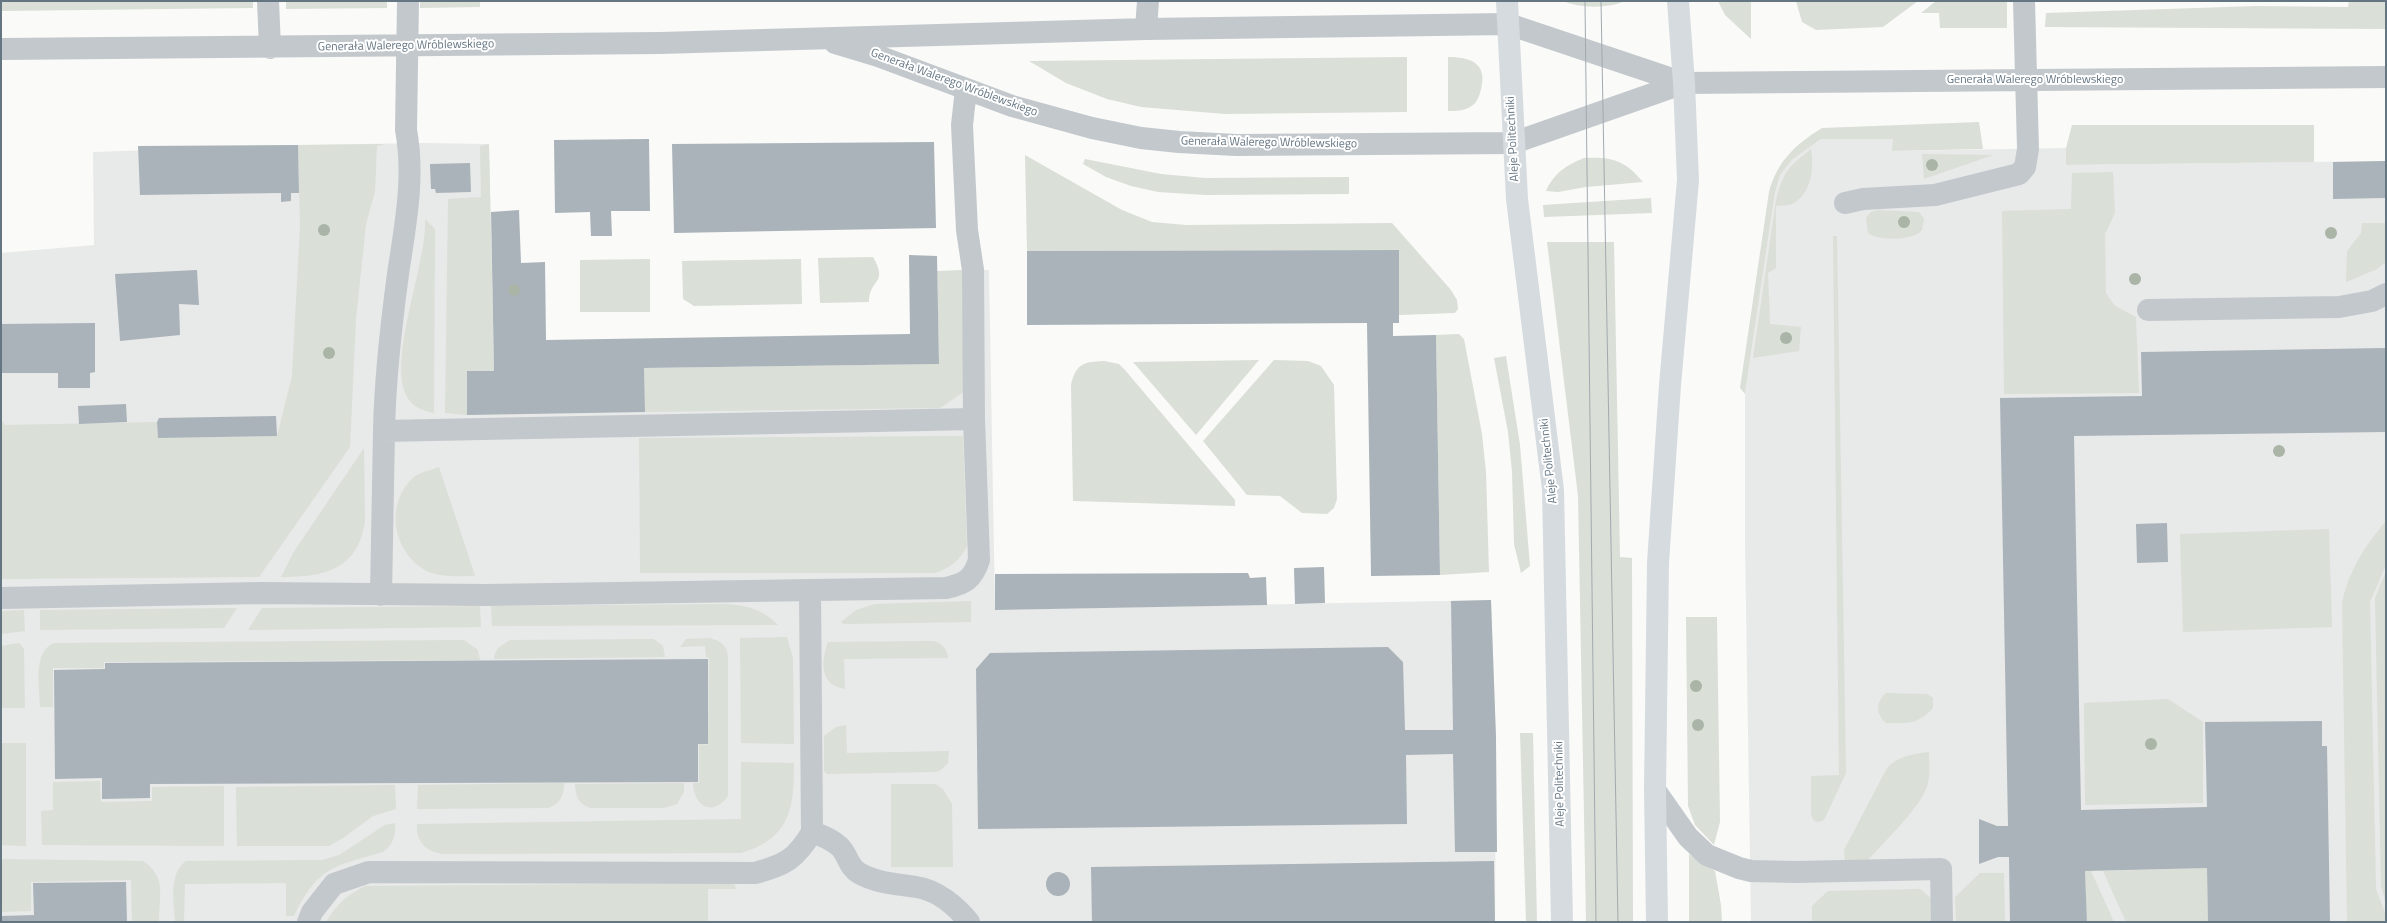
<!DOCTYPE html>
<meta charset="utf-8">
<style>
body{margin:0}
#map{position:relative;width:2387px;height:923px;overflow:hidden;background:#fafaf8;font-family:"Titillium Web",sans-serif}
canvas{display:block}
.frame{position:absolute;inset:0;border:2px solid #657683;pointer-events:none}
</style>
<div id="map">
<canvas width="2387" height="923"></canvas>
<div class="frame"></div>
</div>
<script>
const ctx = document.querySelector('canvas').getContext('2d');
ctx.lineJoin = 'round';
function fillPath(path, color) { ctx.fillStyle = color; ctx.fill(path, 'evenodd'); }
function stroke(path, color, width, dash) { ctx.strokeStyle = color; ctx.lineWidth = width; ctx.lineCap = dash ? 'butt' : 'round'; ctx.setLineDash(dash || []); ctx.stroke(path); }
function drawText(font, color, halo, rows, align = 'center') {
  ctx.font = font + ' "Titillium Web",sans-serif'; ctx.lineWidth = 4; ctx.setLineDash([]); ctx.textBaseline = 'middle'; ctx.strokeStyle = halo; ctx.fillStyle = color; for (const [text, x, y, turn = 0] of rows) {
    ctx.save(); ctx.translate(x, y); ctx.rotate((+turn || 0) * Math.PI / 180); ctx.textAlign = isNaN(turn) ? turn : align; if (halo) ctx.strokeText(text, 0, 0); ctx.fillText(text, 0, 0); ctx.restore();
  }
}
fillPath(new Path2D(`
 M1821 139H1893V151L2066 148 2067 165 2386 161V922H1751L1745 546V394L1775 193 1780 175 1792 160Z
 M423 143 489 144 494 371 939 364 962 270H989L995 610 1491 600 1496 738 1495 922H1V253L94 245 93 152 298 145Z`), '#e8e9e9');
fillPath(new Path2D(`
 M1 1H253V8L1 11Z
 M286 1H387V8L286 9Z
 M420 1H480V7L420 8Z
 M1563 1H1625C1608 9 1579 8 1563 1Z
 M1718 1H1751V39L1725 15Z
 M1796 1H1918L1883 27 1816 30 1802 22Z
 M1936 1H2007V28H1940L1939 13H1921Z
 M2349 1H2386V29L2045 27 2046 13 2256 6 2348 7Z
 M1407 57V112L1225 114 1141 107 1107 99 1066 83 1029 61Z
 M1448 57C1470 57 1488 63 1481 89 1479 97 1477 103 1470 107 1464 111 1455 111 1448 111Z
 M1979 122 1983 149 1892 151 1893 139H1821L1792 160 1780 175 1775 193 1745 394 1740 388 1769 192C1777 161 1796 144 1822 128Z
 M2072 125H2314V162L2066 165V148Z
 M386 144 377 146 375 191 366 224 356 319 350 447 259 577 1 579V419L5 425 157 422 158 438 277 436 292 376 300 225 298 145Z
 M489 144 494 371H467V415L445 413 448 199 481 197 480 146Z
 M1811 149C1814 167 1812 192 1794 203 1789 206 1782 205 1776 206V268L1768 273 1770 324 1801 327 1799 351 1753 358 1776 200C1784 171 1788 167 1811 149Z
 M1922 154 1993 155 1924 179Z
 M1025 155 1122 210 1152 222 1186 225 1392 223 1451 290 1457 300 1458 309 1455 313 1399 315V250L1027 251Z
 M1584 158C1613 157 1624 160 1643 182L1586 187 1558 192 1546 191C1553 174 1566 165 1584 158Z
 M1085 159 1161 174 1205 178 1349 177V194L1205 195 1158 192 1131 186 1106 177 1083 164Z
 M2113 172 2115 213 2105 234 2106 293 2115 306 2136 317 2139 393 2004 394 2002 211 2071 209 2072 173Z
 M1651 198 1652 213 1544 217 1543 205Z
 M1879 210 1919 212 1924 219 1922 230C1914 241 1878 241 1868 233L1866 218 1871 212Z
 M425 219 435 229 434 413C426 411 416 409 410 401 383 368 428 264 425 219Z
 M2362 223H2386V262L2377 269 2346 282 2347 251 2361 233Z
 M1833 236H1837L1846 773 1824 820 1819 822 1814 821 1811 815V776L1839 775Z
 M1547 242H1614L1620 557 1632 558 1633 922H1586L1578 496Z
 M873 257C889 285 869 278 869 302L820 303 818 258Z
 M650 259V312H580V260Z
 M801 259 802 304 694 306 683 299 682 261Z
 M962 270 965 391 940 408 645 412 644 368 939 364 937 271Z
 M1459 334 1464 339 1482 434 1486 472 1489 572 1440 575 1436 335Z
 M1506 356 1520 445 1530 566 1521 573 1514 544 1512 472 1508 432 1494 358Z
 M1259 360 1196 435 1133 362Z
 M1274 360 1308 361 1321 366 1334 385 1337 499 1334 508 1327 514 1302 513 1280 496 1247 495 1203 441Z
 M1104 361 1119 364 1125 370 1235 500V506L1073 501 1071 385C1076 363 1084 362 1104 361Z
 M963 436 967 546C960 560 950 568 935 573H640L639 438Z
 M364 448 365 521C358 570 324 577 281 577L293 553Z
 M439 467 475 576C459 576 438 578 423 569 392 549 385 503 414 477 420 472 432 470 439 467Z
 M2386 521V565L2370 602 2376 889 2386 915V922H2347L2342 603C2349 570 2365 546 2386 521Z
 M2329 529 2332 627 2183 632 2180 534Z
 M2386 571V904L2381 886 2375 598Z
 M971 601V622L844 624 841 622 856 610 875 604Z
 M723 604C745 605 763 609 778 625L492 626 491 606Z
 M480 606 481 627 248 630 262 608Z
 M237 608 224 628 40 630V610Z
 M24 610 25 631 1 634V611Z
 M1686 617H1717L1720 822 1714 845 1695 825 1688 806Z
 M787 637 793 658 794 744 741 743 740 638Z
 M709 638C721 641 727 645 728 657V796C713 817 694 807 693 783H699V744L708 745 709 658 706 657 705 646 680 647 686 639Z
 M654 639 663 646 665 657 494 659C494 649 502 645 510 640Z
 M464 640 478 650 480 660 104 662V668H53V707H40C40 687 32 652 54 643Z
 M933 641C941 642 948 650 948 658L844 659 845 689C819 685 821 661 828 642Z
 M19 643 24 649 25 708H1V646Z
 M1886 693 1927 694 1933 698V708C1917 725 1909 723 1886 723 1876 714 1875 703 1886 693Z
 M2168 699 2203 722V803L2085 805 2084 703Z
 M846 725 847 753 949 751 948 763 941 770 936 772 827 774 824 771V736L836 727Z
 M1520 733H1533L1537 922H1526Z
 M1 743H26V846L1 845Z
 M1929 752C1929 765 1931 778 1926 789 1917 811 1883 843 1867 861H1845L1844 850 1887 768C1899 756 1912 754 1929 752Z
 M741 762 794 763C794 810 790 838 741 853L442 854C425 851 416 841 417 824L741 819Z
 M100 781 101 802 152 801V787L224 786V846L42 845 41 811 53 810V782Z
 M564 783C564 796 560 804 548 808L417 809 418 785Z
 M684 783V792L677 804 664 808H591C578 804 576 797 575 784Z
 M891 784H935L943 789 952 804 953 867H891Z
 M395 785 396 809 373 816 343 838 329 846H237L236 787Z
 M395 823C396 835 393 845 383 852 335 866 318 866 294 916H286V883L185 884 184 922H175C174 901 168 875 186 861L322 860 339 855 385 825Z
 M1689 854 1715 871 1721 905 1722 922H1689Z
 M1 859 143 861C167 877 159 896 159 922H132L131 880 31 882V911L1 912Z
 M2207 868 2208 922H2126L2103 871Z
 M2085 871H2091L2114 922H2087Z
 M1980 873H2004L2005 922H1956L1955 897Z
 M730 883 735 885 736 889H708V922H326C336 905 347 895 365 886Z
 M1920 889 1931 898V922H1812V906L1828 891Z`), '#dadfd7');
fillPath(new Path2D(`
 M649 139 650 211H611L612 236H591L590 212 555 213 554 140Z
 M934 142 936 228 674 233 672 144Z
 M298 145 299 193H291V201L281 202V193L140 195 138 146Z
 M2385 161V198L2333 199V162Z
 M470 163 471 192 436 193 435 189H431L430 164Z
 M519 210 521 263 545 262 546 340 910 334 909 255 937 256 939 364 644 368 645 412 467 415V371H494L491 212Z
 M1399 250V323H1393V336L1436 335 1440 575 1371 576 1367 323 1027 325V251Z
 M197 270 199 305 179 304 180 335 120 341 115 274Z
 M95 323V372L90 373V388H58V373H1V324Z
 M2386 348V432L2074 436 2081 810 2207 807 2205 722 2322 721V746H2327L2330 922H2208L2207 868 2085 871 2087 922H2010L2009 857H1998L1979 864V819L1997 826H2008L2000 398 2142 396 2141 352Z
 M126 404 127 422 79 424 78 406Z
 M276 416 277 436 158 438 157 422 159 418Z
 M2167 523 2168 562 2137 563 2136 524Z
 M1324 567 1325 603 1295 604 1294 568Z
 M1248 573 1250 578 1266 577 1267 605 995 610V574Z
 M1491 600 1496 738 1497 852H1455L1453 754 1406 755 1407 824 978 829 976 669 990 653 1388 647 1403 662 1405 730H1453L1451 601Z
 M708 659V744H698V782L150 784V798L102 799V778L55 779 54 670 105 669V663Z
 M1494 861 1495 922H1092L1091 867Z
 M1046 884a12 12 0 1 1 24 0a12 12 0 1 1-24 0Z
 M126 882 127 922H1V916L34 915 33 883Z`), '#aab3b9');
stroke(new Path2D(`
 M268 1 270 48
 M1146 29 1148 1
 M835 43 878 56 1012 106 1092 128 1141 138 1179 142 1236 145 1513 143 1684 83
 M1 49 660 43 1146 29 1508 24 1684 83 2386 77
 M1845 203 1863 199 1935 195 2019 174 2025 167 2028 149 2024 1
 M2148 310 2339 307 2372 301 2386 294
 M384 431C385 378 391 326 398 274 405 227 415 177 406 130L408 1
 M381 595 384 431 974 419 973 270 967 230 962 125 966 89
 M1 598 260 593 486 595 946 588C965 584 973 579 979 560L974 419
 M1655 790 1688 837 1707 855 1739 868 1751 871 1796 872 1941 869 1942 922
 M812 832C821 835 832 840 839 846 848 854 848 867 859 873 876 883 897 884 916 887 937 890 956 906 969 922
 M308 922 312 912 334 884 369 872 755 873C785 865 796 859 812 832L810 591`), '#c3c8cc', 22);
stroke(new Path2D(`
 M1507 1 1517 199 1553 490 1562 922
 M1657 922 1655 790 1658 563 1670 385 1688 180 1684 83 1678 1`), '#d6dbdf', 22);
stroke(new Path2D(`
 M1585 1 1596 922
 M1601 1 1618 922`), '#a2aab0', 1);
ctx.fillStyle = '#aab4a7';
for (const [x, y] of [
 [1932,165],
 [1904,222],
 [324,230],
 [2331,233],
 [2135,279],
 [514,290],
 [1786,338],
 [329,353],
 [2279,451],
 [1696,686],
 [1698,725],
 [2151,744]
]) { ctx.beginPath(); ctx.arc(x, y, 6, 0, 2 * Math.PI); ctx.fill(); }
drawText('12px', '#657683', '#fff', [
 ["Generała Walerego Wróblewskiego",406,46,-1],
 ["Generała Walerego Wróblewskiego",2035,80],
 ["Generała Walerego Wróblewskiego",954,83,20],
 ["Aleje Politechniki",1513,139,-93],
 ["Generała Walerego Wróblewskiego",1269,143,1],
 ["Aleje Politechniki",1549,461,-96],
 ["Aleje Politechniki",1560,784,-91]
]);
</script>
